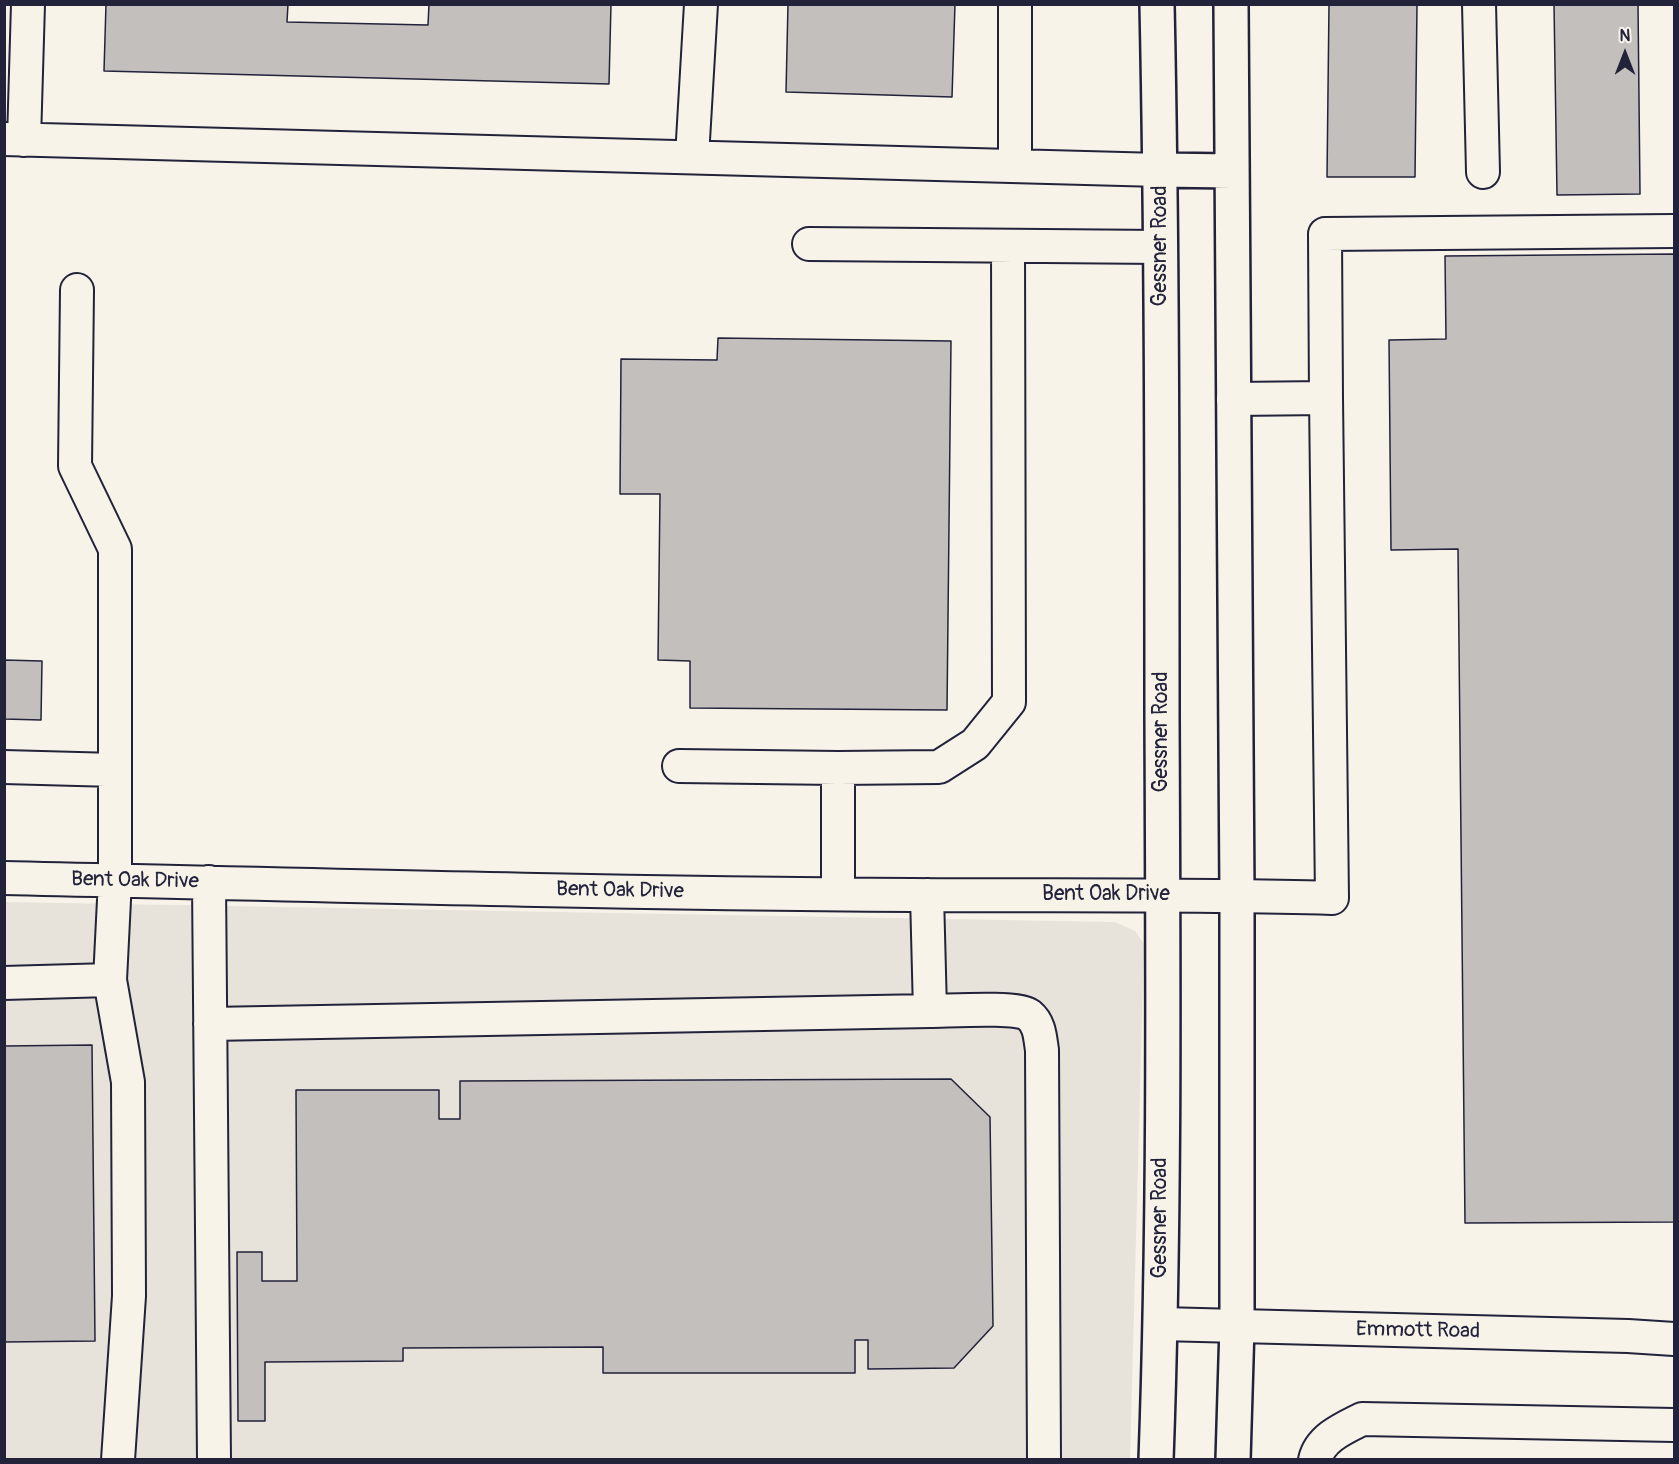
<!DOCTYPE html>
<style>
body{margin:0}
#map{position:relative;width:1679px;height:1464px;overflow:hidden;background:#f7f3e8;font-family:Pangolin,sans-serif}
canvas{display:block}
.frame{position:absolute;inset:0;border:6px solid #22223b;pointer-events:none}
.north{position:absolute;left:1595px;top:24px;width:60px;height:60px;-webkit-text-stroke:4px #f7f3e8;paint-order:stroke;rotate:0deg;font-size:16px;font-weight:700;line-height:24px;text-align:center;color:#22223b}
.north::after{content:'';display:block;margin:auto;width:21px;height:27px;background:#22223b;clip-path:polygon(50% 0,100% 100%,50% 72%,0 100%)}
</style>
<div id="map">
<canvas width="1679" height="1464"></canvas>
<div class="frame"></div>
<div class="north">N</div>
</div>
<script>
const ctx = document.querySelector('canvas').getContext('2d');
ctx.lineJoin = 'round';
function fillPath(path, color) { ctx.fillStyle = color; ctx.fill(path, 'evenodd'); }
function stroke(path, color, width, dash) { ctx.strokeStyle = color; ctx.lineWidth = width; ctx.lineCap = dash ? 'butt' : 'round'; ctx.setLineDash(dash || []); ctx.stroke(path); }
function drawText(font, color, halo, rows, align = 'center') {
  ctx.font = font + ' Pangolin,sans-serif'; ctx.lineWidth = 4.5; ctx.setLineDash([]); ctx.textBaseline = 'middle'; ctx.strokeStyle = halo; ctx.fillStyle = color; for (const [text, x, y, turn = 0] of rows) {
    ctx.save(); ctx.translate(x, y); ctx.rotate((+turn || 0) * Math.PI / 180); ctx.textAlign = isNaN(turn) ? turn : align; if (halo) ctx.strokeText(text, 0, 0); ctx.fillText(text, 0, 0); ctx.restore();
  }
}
fillPath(new Path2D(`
 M5 902 1115 922 1135 931 1144 944 1130 1459 5 1460Z`), '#e7e3db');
const building = new Path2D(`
 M106 4H288L287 22 428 25 429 4H611L609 84 104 71Z
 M788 4H955L952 97 786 92Z
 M1329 4H1417L1415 177H1327Z
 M1554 4H1638L1640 194 1557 195Z
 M1674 254V1222L1465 1223 1458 549 1391 550 1389 340 1446 339 1445 256Z
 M718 338 951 341 947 710 690 708V661L658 660 660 494H620L621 359 717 360Z
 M4 660 42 661 41 720 4 719Z
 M92 1045 95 1341 4 1342V1046Z
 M951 1079 990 1117 993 1326 954 1368 868 1369V1340H855V1373H603V1347L403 1348V1361L265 1362V1421H238L237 1252H262V1281H297L296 1090H439V1119H460V1081Z`);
fillPath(building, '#c2bfbd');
stroke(building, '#22223b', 1.5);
const minor = new Path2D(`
 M1015 4V166
 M1479 4 1483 172
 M4 139 1160 170
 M24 140 28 4
 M692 157 701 4
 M809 244 1161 247
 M1326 398 1325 234 1674 231
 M679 766 838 768 939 767 975 744 1009 702 1008 246
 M4 767 115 770
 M4 878C307 885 609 893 912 895 1052 896 1192 894 1332 898L1326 398 1233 399
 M209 882 214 1460
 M838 894V768
 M927 895 930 1011C948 1011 1018 1006 1029 1015 1040 1024 1040 1038 1042 1050L1044 1460
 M110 980 128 1082 129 1296 118 1460
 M4 983 110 980 115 880V549L75 466 77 290
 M210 1024 930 1011
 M1161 1324 1628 1336 1674 1339
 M1315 1460C1320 1438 1344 1428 1362 1419L1674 1425`);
const major = new Path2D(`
 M1231 4 1237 895V1326L1233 1460
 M1160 170 1232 171
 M1156 1460C1165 1211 1163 962 1162 714 1162 477 1162 241 1157 4`);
stroke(minor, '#22223b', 36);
stroke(major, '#22223b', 38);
stroke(minor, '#f7f3e8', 32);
stroke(major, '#f7f3e8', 33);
drawText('21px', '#22223b', '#f7f3e8', [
 ["Gessner Road",1161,246,-90],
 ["Gessner Road",1162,732,-90],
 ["Bent Oak Drive",135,881,1],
 ["Bent Oak Drive",620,891,1],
 ["Bent Oak Drive",1106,895],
 ["Gessner Road",1161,1218,-90],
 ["Emmott Road",1418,1331,1]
]);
</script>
